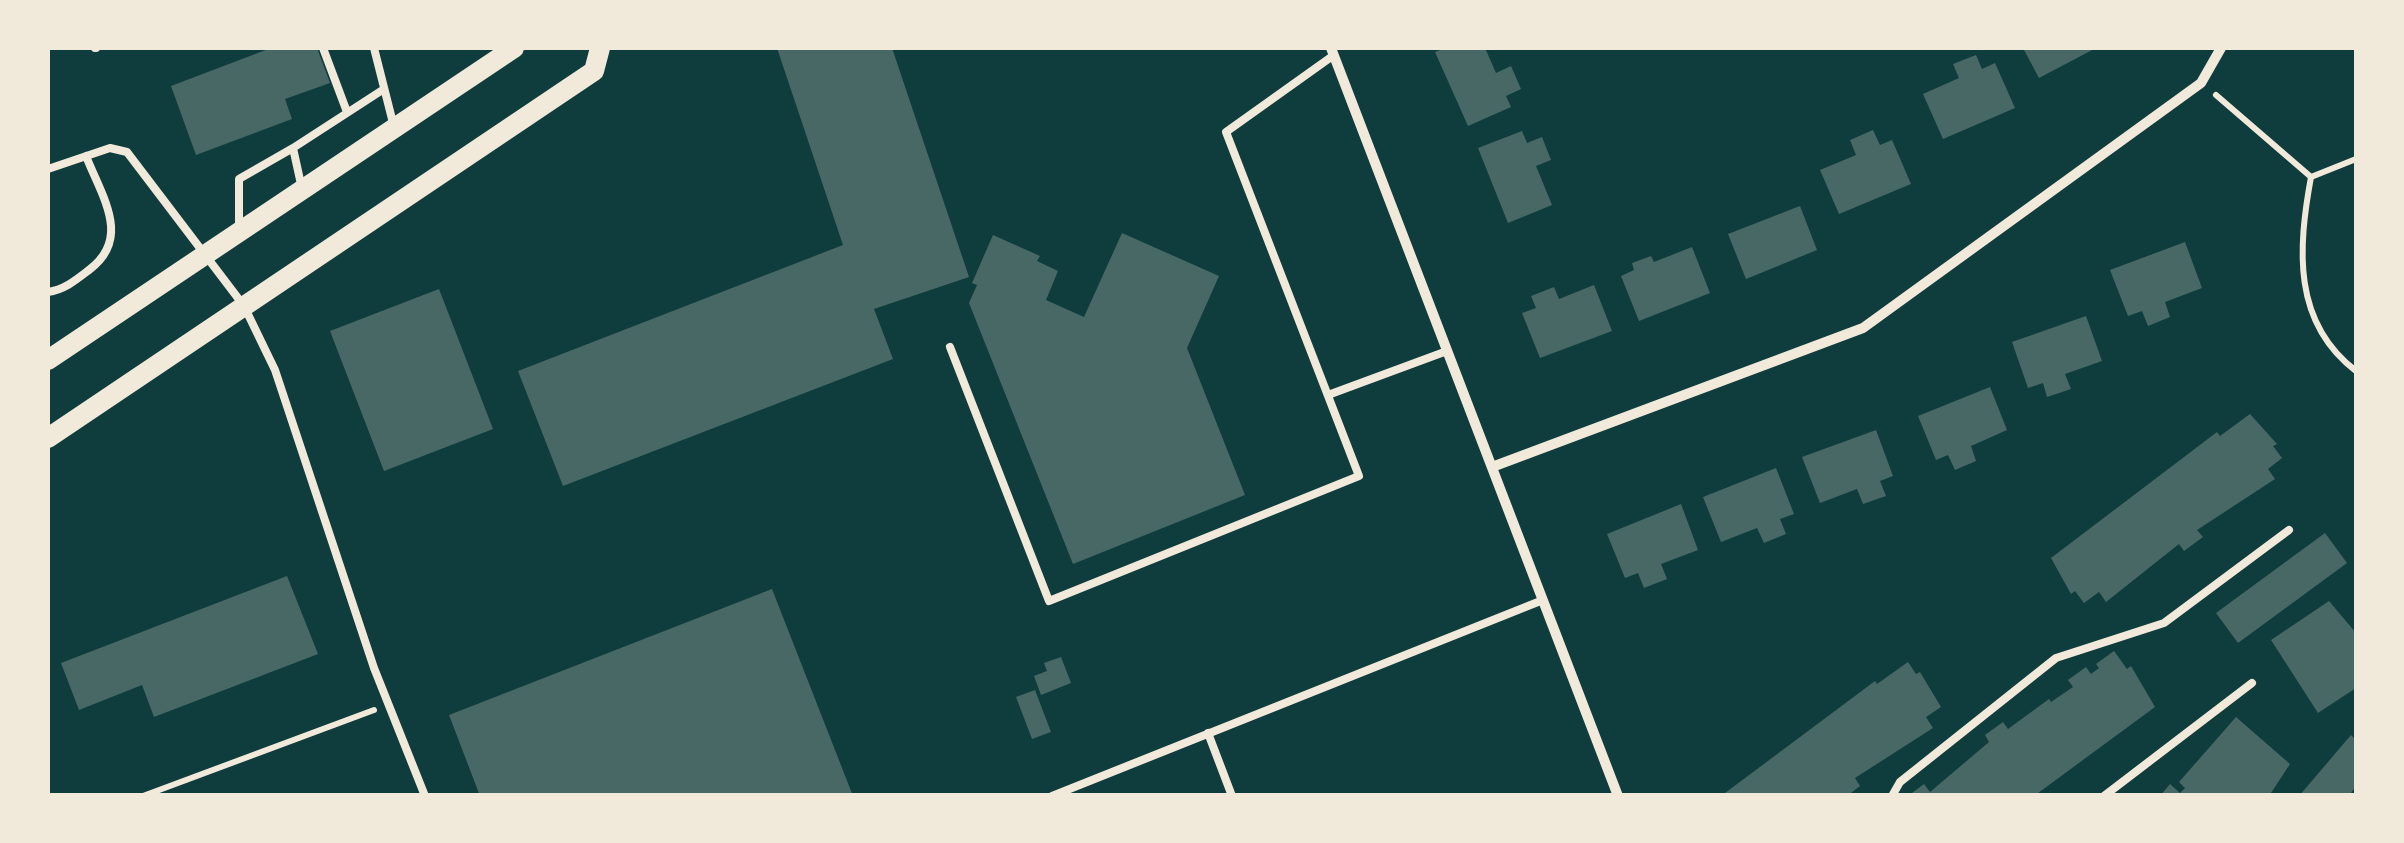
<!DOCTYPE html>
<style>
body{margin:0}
#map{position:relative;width:2404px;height:843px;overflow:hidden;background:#0f3d3e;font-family:Ubuntu,sans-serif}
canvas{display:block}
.frame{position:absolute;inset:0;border:50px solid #f1e9da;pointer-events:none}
</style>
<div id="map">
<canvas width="2404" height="843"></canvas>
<div class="frame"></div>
</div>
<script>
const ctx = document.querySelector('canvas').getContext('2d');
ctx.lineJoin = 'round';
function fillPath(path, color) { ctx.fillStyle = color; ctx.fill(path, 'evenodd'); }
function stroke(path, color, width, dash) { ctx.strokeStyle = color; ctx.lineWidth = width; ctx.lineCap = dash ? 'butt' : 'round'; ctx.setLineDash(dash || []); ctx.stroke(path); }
fillPath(new Path2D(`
 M271 48H317L330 83 285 99 292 119 196 155 171 86Z
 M777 48H892L969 277 874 309 893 359 563 486 518 371 843 245Z
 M1446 48H1485L1496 73 1511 66 1521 89 1506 96 1511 107 1468 126 1435 52Z
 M2023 48H2096L2039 78Z
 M1976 55 1982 69 1995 63 2015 108 1943 139 1923 94 1959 78 1953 64Z
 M1873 130 1880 145 1892 140 1911 184 1839 214 1820 170 1856 155 1850 140Z
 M1522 131 1527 143 1542 137 1551 160 1536 166 1552 205 1508 223 1478 148Z
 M1800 206 1817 250 1746 279 1728 234Z
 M1122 233 1219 276 1187 348 1245 495 1073 564 969 303 977 285 972 283 993 235 1040 256 1037 261 1058 271 1046 300 1084 317Z
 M2185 242 2202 288 2165 302 2170 317 2148 326 2142 311 2128 316 2110 270Z
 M1692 247 1710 293 1639 321 1621 276 1634 270 1632 263 1651 256 1654 262Z
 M1594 285 1612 331 1540 358 1522 313 1536 308 1531 296 1554 287 1559 299Z
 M439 289 493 429 384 471 330 331Z
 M2086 316 2102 361 2065 374 2071 389 2047 397 2043 383 2028 388 2012 342Z
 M1990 387 2007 430 1971 446 1976 461 1955 470 1948 455 1936 460 1918 416Z
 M2250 414 2277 444 2273 446 2282 458 2268 469 2275 479 2197 530 2203 537 2184 551 2179 544 2106 602 2099 592 2084 603 2075 591 2071 594 2051 558 2217 432 2220 436Z
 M1876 430 1893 476 1880 481 1886 496 1863 504 1857 489 1820 503 1802 457Z
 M1776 468 1794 514 1780 519 1786 534 1764 543 1757 528 1721 542 1703 497Z
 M1681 504 1698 550 1661 564 1667 579 1644 588 1638 573 1625 578 1607 534Z
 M2325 533 2347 563 2238 643 2216 613Z
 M287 576 318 654 154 717 142 685 79 710 61 663Z
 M772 589 853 796H480L449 715Z
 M2329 601 2356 633V688L2318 713 2271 640Z
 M2114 651 2127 669 2131 666 2155 707 2034 796H1908L1924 784 1930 792 1989 742 1985 735 2003 722 2008 729 2049 699 2051 702 2073 687 2068 680 2086 667 2091 674 2099 668 2096 664Z
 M1061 657 1071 683 1041 695 1034 676 1047 671 1044 663Z
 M1908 662 1916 674 1920 672 1941 707 1926 717 1933 728 1855 778 1860 786 1847 796H1721L1875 681 1877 684Z
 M1035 690 1051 732 1032 739 1016 697Z
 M2236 717 2290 764 2269 796H2160L2170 784 2180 793 2185 788 2179 782Z
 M2351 735 2356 740V786L2349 796H2299Z`), '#486865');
stroke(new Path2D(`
 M2216 95 2311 177C2298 248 2292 322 2356 371
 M2311 177 2356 159
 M143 796 374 710`), '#f1e9da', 6);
stroke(new Path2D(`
 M95 48H96
 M323 48 347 112
 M374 48 394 127
 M48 169 110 148 127 152 244 306 275 370 374 668 425 796
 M302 189 293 148 384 89
 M239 227V179L293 148
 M48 292C64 290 76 280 89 270 132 238 102 197 86 156
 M950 347 1049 601 1359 476 1226 132 1334 55
 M1328 395 1447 351
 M1208 733 1232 796
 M1052 796 1543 600
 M1892 796 1900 782 2056 658 2164 623 2289 530
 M2104 796 2252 683`), '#f1e9da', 8);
stroke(new Path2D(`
 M1331 48 1618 796
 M1492 467 1863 328 2201 83 2221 48`), '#f1e9da', 10);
stroke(new Path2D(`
 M48 360 514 48
 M48 438 594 71 600 48`), '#f1e9da', 20);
</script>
